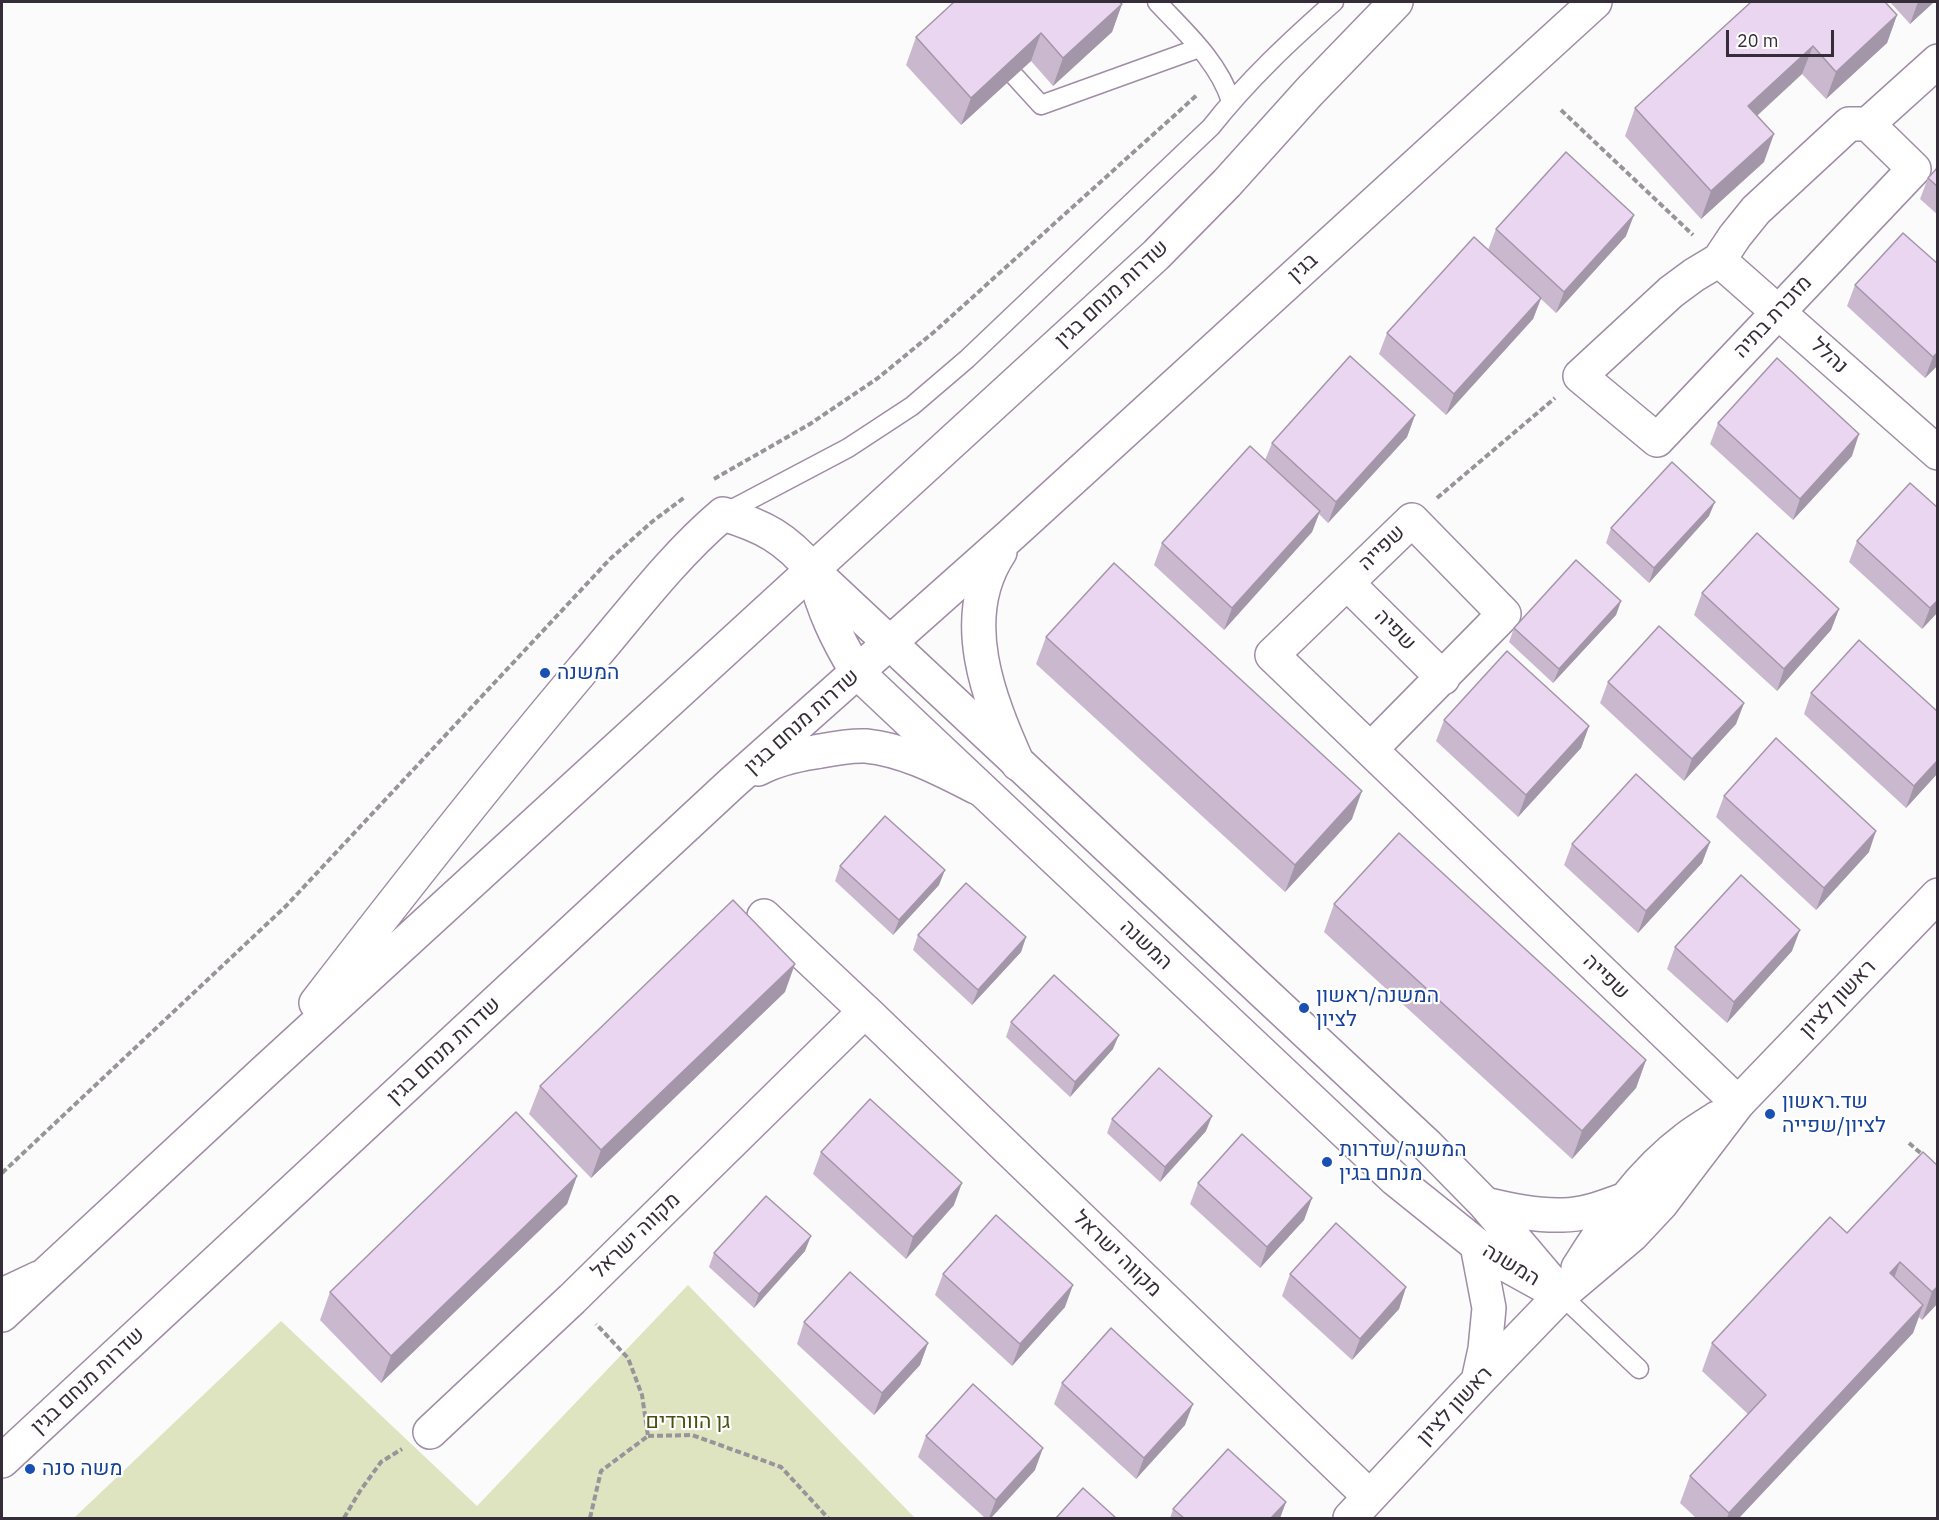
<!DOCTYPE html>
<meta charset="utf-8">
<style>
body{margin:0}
#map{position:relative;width:1939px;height:1520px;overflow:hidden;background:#fbfbfb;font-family:"IBM Plex Sans",sans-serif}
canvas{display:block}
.frame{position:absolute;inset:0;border:3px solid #352d37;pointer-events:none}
.scale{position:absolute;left:1726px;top:30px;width:108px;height:27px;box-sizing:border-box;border:3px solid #352d37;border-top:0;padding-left:8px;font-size:18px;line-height:21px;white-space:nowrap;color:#352d37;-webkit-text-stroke:4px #fff;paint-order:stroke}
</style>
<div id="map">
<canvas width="1939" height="1520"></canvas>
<div class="frame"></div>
<div class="scale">20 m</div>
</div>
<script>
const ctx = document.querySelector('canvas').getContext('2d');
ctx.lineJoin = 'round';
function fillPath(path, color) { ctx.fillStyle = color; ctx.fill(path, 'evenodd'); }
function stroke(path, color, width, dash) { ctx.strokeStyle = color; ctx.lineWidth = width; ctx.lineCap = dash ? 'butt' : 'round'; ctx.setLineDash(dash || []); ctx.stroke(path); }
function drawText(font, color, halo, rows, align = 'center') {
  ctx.font = font + ' "IBM Plex Sans",Heebo,sans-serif'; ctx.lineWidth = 4.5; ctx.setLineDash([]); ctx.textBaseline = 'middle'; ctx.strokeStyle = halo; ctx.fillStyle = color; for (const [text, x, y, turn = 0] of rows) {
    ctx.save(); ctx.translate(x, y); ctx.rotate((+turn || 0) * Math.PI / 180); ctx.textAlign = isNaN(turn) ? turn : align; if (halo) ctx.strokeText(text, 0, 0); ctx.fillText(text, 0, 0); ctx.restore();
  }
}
fillPath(new Path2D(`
 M688 1285 915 1518H74L281 1321 477 1506Z`), '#dde4bf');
const service = new Path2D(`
 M1157 2C1185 32 1218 61 1231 101
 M999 59 1041 105 1199 48
 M723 514 848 448 912 406 967 359 1211 127C1248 80 1290 41 1334 2
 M2 1287 36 1271
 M1561 1295 1639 1369`);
const minor = new Path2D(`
 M1868 124 1914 169 1657 440 1580 376 1671 292 1694 275 1719 260 1735 236 1756 210 1849 124H1868L1938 61
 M1719 260 1938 453
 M1347 583 1443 678
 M1371 749 1504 614 1412 520 1272 655 1738 1103
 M764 916 865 1011
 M430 1432 572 1299 865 1011 1369 1496`);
const tertiary = new Path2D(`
 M813 571C824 611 835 636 857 672L1395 1179 1477 1245 1503 1263 1561 1295
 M814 572 1428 1146 1485 1204 1552 1283
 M1485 1204C1510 1210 1537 1216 1563 1215 1585 1215 1606 1206 1626 1199
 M1477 1245 1489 1308 1485 1349 1478 1381
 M1578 1268C1607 1221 1642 1172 1686 1139 1696 1131 1707 1125 1717 1118
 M1350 1518 1478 1381 1561 1295 1632 1235 1661 1204 1738 1103 1938 895`);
const secondary = new Path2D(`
 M1000 552C956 618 989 699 1018 764
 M758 769C775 760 796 755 815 752 831 749 849 745 866 746 906 750 942 770 978 788
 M316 1003C403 890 491 778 583 669 628 617 670 559 723 514 763 526 786 538 813 571
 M2 1315 265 1071 1156 255 1227 183 1309 92 1396 2
 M2 1461 732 783 1011 535 1595 2`);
stroke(service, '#a08ca6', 21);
stroke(minor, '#a08ca6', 36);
stroke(tertiary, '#a08ca6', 36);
stroke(secondary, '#a08ca6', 36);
stroke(new Path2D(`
 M1561 110 1693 235
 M714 479 810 424 878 378 934 332 1197 95
 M1437 498 1555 398
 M1909 1143 1924 1156
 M2 1173 286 906 610 559 653 521 685 497
 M648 1436 692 1435 781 1467 828 1518
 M344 1518 360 1491 381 1462 402 1449
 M590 1518 601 1471 648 1436 642 1395 628 1358 596 1324`), '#989499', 4, [6, 3]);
stroke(service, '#fff', 18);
stroke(minor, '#fff', 33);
stroke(tertiary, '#fff', 33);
stroke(secondary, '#fff', 33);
fillPath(new Path2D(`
 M1890 2H1934L1910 24Z
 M1122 4 1112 32 1053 86 1031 61 961 125 906 65 916 37Z
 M1897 15 1887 43 1826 99 1802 74 1757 116 1764 162 1701 219 1625 136 1635 108Z
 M1938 167V215L1920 199 1928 178Z
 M1496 229 1626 236 1556 313 1541 299 1533 319 1446 415 1379 354 1387 333 1488 250Z
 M1938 264V365L1925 378 1847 306 1855 285Z
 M1415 415 1407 437 1328 523 1319 514 1312 532 1224 630 1154 565 1162 543 1265 460 1272 443Z
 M1718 423 1852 456 1793 520 1710 444Z
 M1709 516 1649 583 1606 543 1611 528Z
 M1857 541 1938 612 1922 629 1849 562Z
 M1702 593 1839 609 1831 630 1777 691 1694 615Z
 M1621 601 1616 615 1553 683 1509 642 1514 628Z
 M1046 637 1352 819 1285 892 1036 664Z
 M1608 682 1744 703 1736 724 1684 781 1600 703Z
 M1811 693 1938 712V773L1906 808 1804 714Z
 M1444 720 1589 726 1581 748 1518 817 1436 741Z
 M1724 796 1869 852 1816 910 1716 817Z
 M1710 842 1702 863 1638 933 1564 865 1572 844Z
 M840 866 939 885 893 935 835 881Z
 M1334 904 1646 1060 1636 1088 1572 1159 1324 932Z
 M918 935 1026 937 1021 952 972 1005 913 950Z
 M1675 947 1792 951 1727 1023 1667 969Z
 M785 992 591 1178 529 1114 540 1086Z
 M1011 1022 1113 1049 1070 1097 1006 1037Z
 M1112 1119 1206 1131 1160 1182 1107 1133Z
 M821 1152 954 1205 906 1259 813 1174Z
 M1938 1166V1303L1922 1320 1919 1317 1913 1333 1739 1518H1696L1680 1503 1690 1476 1748 1414 1702 1371 1712 1343 1847 1233Z
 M577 1176 567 1204 381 1383 320 1320 330 1292Z
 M1198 1183 1312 1198 1304 1220 1260 1268 1190 1204Z
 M805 1251 754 1308 709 1267 714 1253Z
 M943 1274 1065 1307 1012 1366 935 1295Z
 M1290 1274 1406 1287 1399 1309 1352 1360 1282 1296Z
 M804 1322 928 1343 920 1365 874 1415 797 1344Z
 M1062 1383 1185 1425 1136 1479 1054 1404Z
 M926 1436 1035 1470 991 1518H985L918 1457Z
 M1286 1502 1280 1518H1170L1173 1509Z`), '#cab8cf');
fillPath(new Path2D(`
 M1918 2H1934L1910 24Z
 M1122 4 1112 32 1053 86 1063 58Z
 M1897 15 1887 43 1826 99 1836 72Z
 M1041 33 1031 61 961 125 971 98Z
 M1813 46 1802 74 1738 133 1748 106Z
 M1774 134 1764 162 1701 219 1711 191Z
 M1634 215 1626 236 1556 313 1564 292Z
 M1541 298 1533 319 1446 415 1454 394Z
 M1938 352V365L1925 378 1933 357Z
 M1415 415 1407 437 1328 523 1336 502Z
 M1859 434 1852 456 1793 520 1800 499Z
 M1715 502 1709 516 1649 583 1654 568Z
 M1320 511 1312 532 1224 630 1232 608Z
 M1938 600V612L1922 629 1930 608Z
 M1621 601 1616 615 1553 683 1559 669Z
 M1839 609 1831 630 1777 691 1784 669Z
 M1744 703 1736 724 1684 781 1692 759Z
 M1589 726 1581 748 1518 817 1526 795Z
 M1938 760V773L1906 808 1914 786Z
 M1362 791 1352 819 1285 892 1295 865Z
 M1876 831 1869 852 1816 910 1824 888Z
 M1710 842 1702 863 1638 933 1646 911Z
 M945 870 939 885 893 935 899 920Z
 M1800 930 1792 951 1727 1023 1734 1002Z
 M1026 937 1021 952 972 1005 978 990Z
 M795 964 785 992 591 1178 601 1150Z
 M1119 1035 1113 1049 1070 1097 1075 1082Z
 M1646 1060 1636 1088 1572 1159 1582 1131Z
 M1212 1116 1206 1131 1160 1182 1165 1167Z
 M577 1176 567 1204 381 1383 391 1356Z
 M962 1183 954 1205 906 1259 913 1237Z
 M1312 1198 1304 1220 1260 1268 1267 1247Z
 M811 1236 805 1251 754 1308 759 1294Z
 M1900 1262 1890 1289V1273Z
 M1073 1285 1065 1307 1012 1366 1020 1344Z
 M1938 1286V1303L1922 1320 1932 1292Z
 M1406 1287 1399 1309 1352 1360 1360 1339Z
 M1923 1305 1913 1333 1739 1518H1727L1729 1513Z
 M928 1343 920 1365 874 1415 882 1393Z
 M1193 1404 1185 1425 1136 1479 1144 1458Z
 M1043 1448 1035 1470 991 1518H989L996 1500Z
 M1286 1502 1280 1518H1271Z`), '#a496a9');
const building = new Path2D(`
 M954 2H1119L1122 4 1063 58 1041 33 971 98 916 37Z
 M1751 2H1885L1897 15 1836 72 1813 46 1748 106 1774 134 1711 191 1635 108Z
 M1566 152 1634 215 1564 292 1496 229Z
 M1938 167V187L1928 178Z
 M1903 233 1938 264V352L1933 357 1855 285Z
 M1474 237 1541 298 1454 394 1387 333Z
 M1350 356 1415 415 1336 502 1272 443Z
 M1777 358 1859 434 1800 499 1718 423Z
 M1250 446 1320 511 1232 608 1162 543Z
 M1672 462 1715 502 1654 568 1611 528Z
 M1910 483 1938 508V600L1930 608 1857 541Z
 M1757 533 1839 609 1784 669 1702 593Z
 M1576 560 1621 601 1559 669 1514 628Z
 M1114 563 1362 791 1295 865 1046 637Z
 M1659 626 1744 703 1692 759 1608 682Z
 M1859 640 1938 712V760L1914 786 1811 693Z
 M1507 651 1589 726 1526 795 1444 720Z
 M1776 738 1876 831 1824 888 1724 796Z
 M1636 774 1710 842 1646 911 1572 844Z
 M885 816 945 870 899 920 840 866Z
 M1399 833 1646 1060 1582 1131 1334 904Z
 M1741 875 1800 930 1734 1002 1675 947Z
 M966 883 1026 937 978 990 918 935Z
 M733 900 795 964 601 1150 540 1086Z
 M1054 975 1119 1035 1075 1082 1011 1022Z
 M1159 1068 1212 1116 1165 1167 1112 1119Z
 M870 1099 962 1183 913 1237 821 1152Z
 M516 1112 577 1176 391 1356 330 1292Z
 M1242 1134 1312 1198 1267 1247 1198 1183Z
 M1923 1152 1938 1166V1286L1932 1292 1900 1262 1890 1273 1923 1305 1729 1513 1690 1476 1766 1395 1712 1343 1830 1217 1847 1233Z
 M766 1196 811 1236 759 1294 714 1253Z
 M996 1215 1073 1285 1020 1344 943 1274Z
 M1336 1223 1406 1287 1360 1339 1290 1274Z
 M850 1272 928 1343 882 1393 804 1322Z
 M1111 1328 1193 1404 1144 1458 1062 1383Z
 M973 1384 1043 1448 996 1500 926 1436Z
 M1228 1449 1286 1502 1271 1518H1184L1173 1509Z
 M1083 1488 1116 1518H1056Z`);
fillPath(building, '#ebd6f1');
stroke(building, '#a496a9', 1.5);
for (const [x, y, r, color] of [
 [545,673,6,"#1a4fb4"],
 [1304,1008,6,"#1a4fb4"],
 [1770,1114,6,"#1a4fb4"],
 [1327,1162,6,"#1a4fb4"],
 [30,1469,6,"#1a4fb4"]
]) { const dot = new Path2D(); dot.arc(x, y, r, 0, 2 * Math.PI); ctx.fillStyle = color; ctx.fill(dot); stroke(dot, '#fff', 2); }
drawText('21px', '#352d37', '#fff', [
 ["בגין",1303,268,-42],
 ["שדרות מנחם בגין",1112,294,-43],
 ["מזכרת בתיה",1773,317,-47],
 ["נהלל",1829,356,42],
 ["שפייה",1382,548,-44],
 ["שפיה",1395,630,45],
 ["שדרות מנחם בגין",802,722,-42],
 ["המשנה",1146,945,43],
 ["שפייה",1606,977,44],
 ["ראשון לציון",1838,999,-46],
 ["שדרות מנחם בגין",444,1051,-43],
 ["מקווה ישראל",636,1236,-44],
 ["מקווה ישראל",1117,1254,44],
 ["המשנה",1511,1265,31],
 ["שדרות מנחם בגין",88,1381,-43],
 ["ראשון לציון",1455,1406,-47]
]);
drawText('21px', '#164399', '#fff', [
 ["המשנה",557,673],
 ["המשנה/ראשון",1316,996],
 ["לציון",1316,1020],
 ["שד.ראשון",1782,1102],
 ["לציון/שפייה",1782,1126],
 ["המשנה/שדרות",1339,1150],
 ["מנחם בגין",1339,1174],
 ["משה סנה",42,1469]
], 'left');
drawText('21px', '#4a500f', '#fff', [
 ["גן הוורדים",688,1422]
]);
</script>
